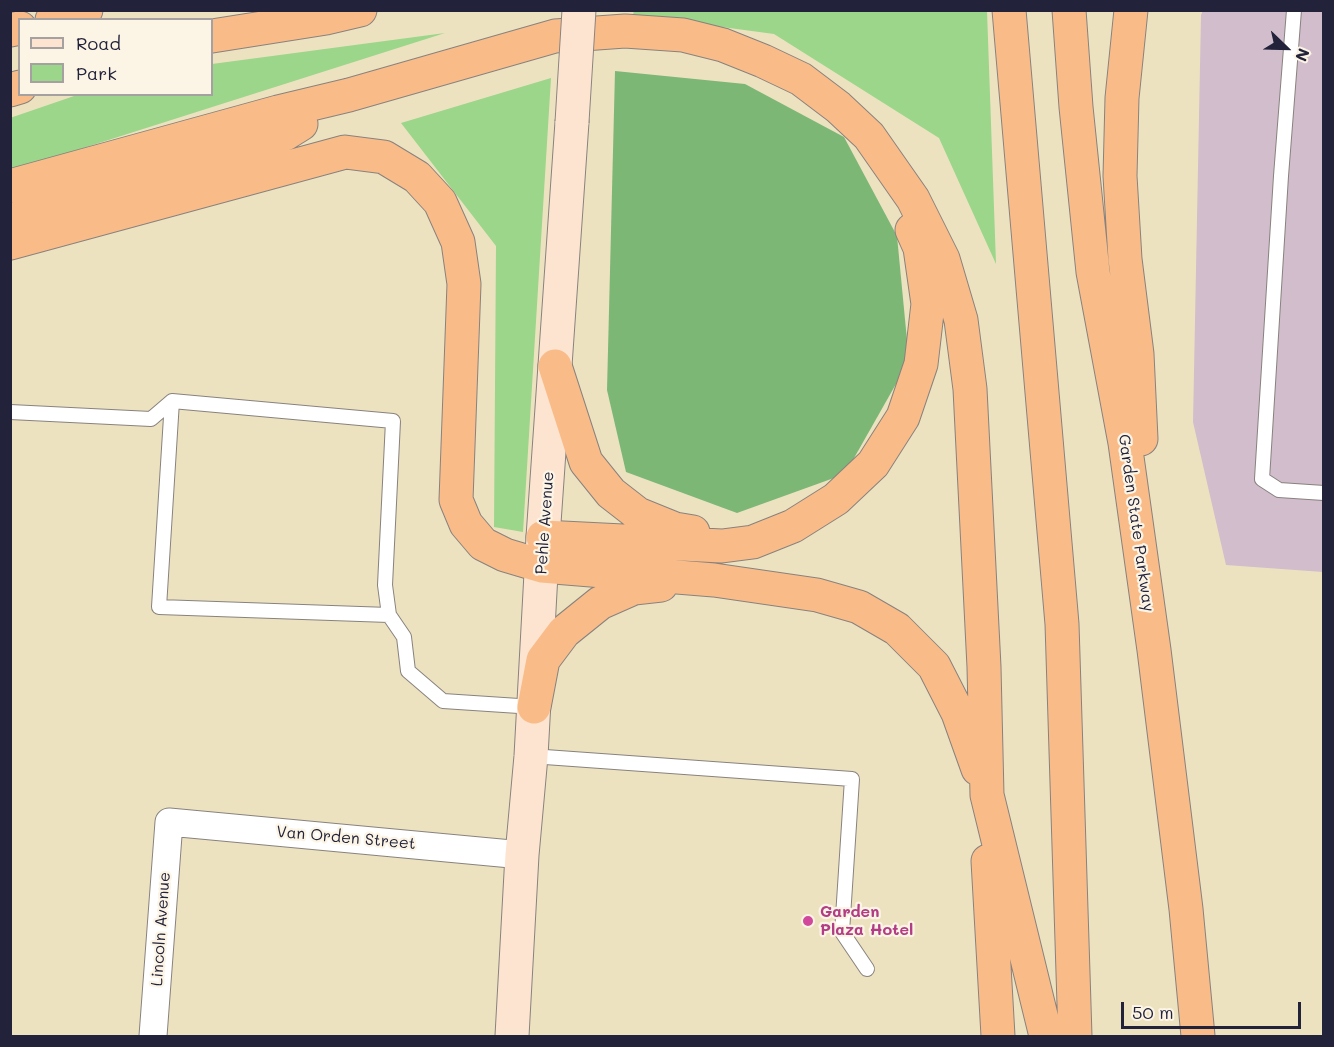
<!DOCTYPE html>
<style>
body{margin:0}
#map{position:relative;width:1334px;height:1047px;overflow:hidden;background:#ede2c0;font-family:Mali,sans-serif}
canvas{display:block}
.frame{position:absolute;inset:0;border:12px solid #22223b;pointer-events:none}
.legend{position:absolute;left:18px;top:18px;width:195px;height:78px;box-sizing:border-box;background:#fcf5e5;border:2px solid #a5a1a1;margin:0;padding:8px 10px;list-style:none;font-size:18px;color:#22223b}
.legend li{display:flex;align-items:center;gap:12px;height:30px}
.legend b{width:30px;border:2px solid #a5a1a1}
.north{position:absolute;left:1256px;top:18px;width:60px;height:60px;-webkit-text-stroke:4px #fcf5e5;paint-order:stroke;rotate:113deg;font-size:16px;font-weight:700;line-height:24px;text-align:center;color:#22223b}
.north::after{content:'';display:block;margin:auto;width:21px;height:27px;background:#22223b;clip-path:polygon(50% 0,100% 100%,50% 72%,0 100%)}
.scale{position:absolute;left:1121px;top:1002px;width:180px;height:27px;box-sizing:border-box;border:3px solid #22223b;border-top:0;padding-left:8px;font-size:18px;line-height:21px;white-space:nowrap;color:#22223b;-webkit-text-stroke:4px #fcf5e5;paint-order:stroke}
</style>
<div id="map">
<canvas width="1334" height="1047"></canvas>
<div class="frame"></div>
<ul class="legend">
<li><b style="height:8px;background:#fde4d0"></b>Road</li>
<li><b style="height:16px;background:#9bd68a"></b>Park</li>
</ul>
<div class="north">N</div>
<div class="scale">50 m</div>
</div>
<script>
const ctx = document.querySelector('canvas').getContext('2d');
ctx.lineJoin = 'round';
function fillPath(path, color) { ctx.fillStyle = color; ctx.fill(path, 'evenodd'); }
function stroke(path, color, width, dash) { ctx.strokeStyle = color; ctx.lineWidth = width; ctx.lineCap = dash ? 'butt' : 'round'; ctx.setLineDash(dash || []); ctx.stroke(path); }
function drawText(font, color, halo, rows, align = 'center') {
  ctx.font = font + ' Mali,sans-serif'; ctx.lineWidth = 4.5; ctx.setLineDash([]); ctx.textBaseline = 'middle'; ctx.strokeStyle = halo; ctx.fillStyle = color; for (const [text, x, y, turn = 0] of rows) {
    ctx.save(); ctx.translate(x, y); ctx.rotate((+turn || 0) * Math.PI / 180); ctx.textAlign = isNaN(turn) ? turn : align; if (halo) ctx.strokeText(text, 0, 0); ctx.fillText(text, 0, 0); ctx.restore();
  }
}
fillPath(new Path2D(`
 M1203 10 1323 11V572L1226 565 1193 422 1201 15Z`), '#d1bdcc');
fillPath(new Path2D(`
 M634 10 987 11 996 264 939 138 774 34 633 15Z
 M445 33 11 171 10 118 77 95 212 94V64Z
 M551 78 523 532 494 527 496 246 401 123Z`), '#9bd68a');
fillPath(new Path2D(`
 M615 71 745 84 844 137 897 236 909 361 845 474 737 513 626 472 607 390Z`), '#7cb776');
const lane = new Path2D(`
 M1294 10 1281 176 1262 479 1279 490 1324 493
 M10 412 151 419 172 401
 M389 615 159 607 172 401 393 421 385 585 389 615 404 637 408 671 443 701 534 707
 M531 756 852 779 842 932 867 969`);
const street = new Path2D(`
 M153 1036 169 822 522 855`);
const secondary = new Path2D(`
 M512 1036 522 855 531 756 543 537 572 122`);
const highway = new Path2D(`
 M1009 10 1062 624 1075 1036
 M1069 10 1076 107 1093 272 1125 443 1154 650 1186 909 1198 1036
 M1131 10 1122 98 1120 176 1125 259 1137 354 1141 439
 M52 20 86 10
 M10 30 20 28
 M212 36 326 18 360 10
 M10 90 20 87
 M10 186 278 112 349 95 555 36 625 31 683 35 723 45 763 61 801 79 838 107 869 136 913 199 943 259 961 320 970 389 984 667 987 795 1046 1036
 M10 221 60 203 285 134 301 124
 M10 243 345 152 384 157 417 177 440 202 458 242 464 284 456 500 466 524 483 544 505 555 542 566 714 580 817 595 859 607 897 629 934 666 958 713 978 769
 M555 366 586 462 611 493 638 514 675 529 693 532
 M543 537 722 546 753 542 793 526 836 499 873 464 903 417 921 364 928 304 920 248 912 230
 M534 707 543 660 564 632 600 603 634 588 661 585
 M988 861 998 1036`);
stroke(lane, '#88827e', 16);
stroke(street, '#88827e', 29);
stroke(secondary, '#88827e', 35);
stroke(highway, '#88827e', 35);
stroke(lane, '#fff', 14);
stroke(street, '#fff', 27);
stroke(secondary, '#fde4d0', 33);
stroke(highway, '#f9bc89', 33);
const secondaryBridge = new Path2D(`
 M572 122 579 10`);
stroke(secondaryBridge, '#88827e', 35, []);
stroke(secondaryBridge, '#fde4d0', 33);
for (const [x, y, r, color] of [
 [808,921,6,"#d1479c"]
]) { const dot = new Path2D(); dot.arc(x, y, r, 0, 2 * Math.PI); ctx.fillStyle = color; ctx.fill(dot); stroke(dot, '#fcf5e5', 2); }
drawText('16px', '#22223b', '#fcf5e5', [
 ["Pehle Avenue",545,523,-86],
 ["Garden State Parkway",1136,523,82],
 ["Van Orden Street",346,838,5],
 ["Lincoln Avenue",161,929,-86]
]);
drawText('bold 16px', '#b23c85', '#fcf5e5', [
 ["Garden",820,912],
 ["Plaza Hotel",820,930]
], 'left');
</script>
